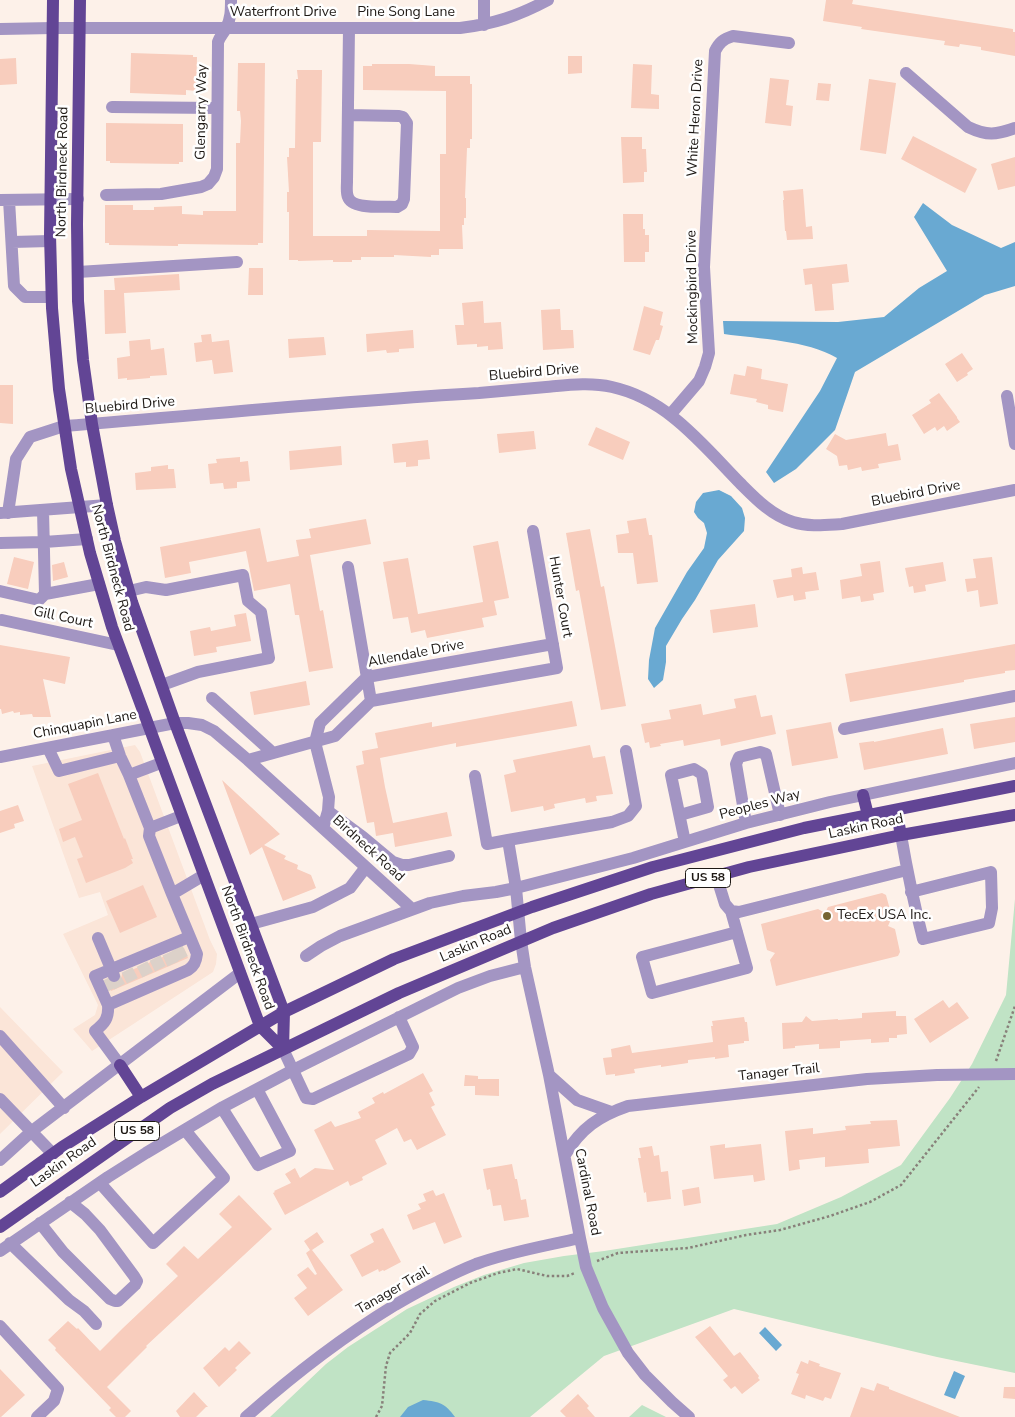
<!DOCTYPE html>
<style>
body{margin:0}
canvas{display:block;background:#fdf1e9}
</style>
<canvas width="1015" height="1417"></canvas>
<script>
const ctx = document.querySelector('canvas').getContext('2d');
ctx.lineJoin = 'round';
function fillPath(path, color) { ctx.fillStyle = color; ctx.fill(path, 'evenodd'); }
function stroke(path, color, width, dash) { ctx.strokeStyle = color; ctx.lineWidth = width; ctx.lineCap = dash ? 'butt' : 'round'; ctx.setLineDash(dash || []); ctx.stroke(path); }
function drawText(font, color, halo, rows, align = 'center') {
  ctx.font = font + ' "Nunito Sans",sans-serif'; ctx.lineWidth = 5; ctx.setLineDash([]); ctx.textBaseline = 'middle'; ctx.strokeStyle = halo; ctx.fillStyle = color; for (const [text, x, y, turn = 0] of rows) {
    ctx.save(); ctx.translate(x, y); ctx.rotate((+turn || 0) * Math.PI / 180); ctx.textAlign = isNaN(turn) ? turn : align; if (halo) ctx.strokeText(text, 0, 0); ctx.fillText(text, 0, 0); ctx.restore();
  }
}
fillPath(new Path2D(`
 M135 745 140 752 210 940 217 954 216 964 213 972 92 1051 73 1029 95 1015 98 1005 63 934 108 915 100 892 79 898 32 766Z
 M0 1007 63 1072 0 1134Z`), '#fbe5d8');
fillPath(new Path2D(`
 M1015 899V1373L937 1357 734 1309 604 1356 530 1417H270L326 1364 348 1347 407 1309 454 1287 484 1275 524 1263 564 1256 604 1251 777 1224 841 1197 901 1165 950 1098 972 1064 1006 995Z
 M642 1405 666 1417H629Z`), '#c0e3c5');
fillPath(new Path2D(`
 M923 203 952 225 1001 248 1015 242V286L985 295 855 372 835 430 796 469 774 483 766 472 820 391 837 358C806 340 760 339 724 334L723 321 838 322 884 317 919 288 947 271 914 217Z
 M719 490 731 496 742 508 745 518 744 531 718 560 695 600 682 619 666 646V662L663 680 654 688 648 679 649 660 655 628 687 572 704 548 707 533 704 523 698 518 694 512 696 502 703 493Z
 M765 1327 782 1345 776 1351 759 1333Z
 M954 1371 965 1376 955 1399 944 1395Z
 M423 1400C440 1402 445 1403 455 1417H400L408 1407Z`), '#69a9d2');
fillPath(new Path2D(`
 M826 0H853L852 4 1013 29V32H1015V56L981 50V47L960 44 959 47 944 45 945 41 861 29 862 27 823 21Z
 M131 53 193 55V57H197L196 91 186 90V95L130 93Z
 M568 56H582V73L568 74Z
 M16 58 17 84 0 85V59Z
 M238 63H265L263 243H258V245L178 244V246L109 245V243H105V205H133V210H154V207L182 206V214L203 215V211H236V143H240L241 121 240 111H237Z
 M372 64H409L435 66V76H470V84H472V139H470V148H467L465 198H466V218H464V225H462L463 249H439V255H431V257L394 255V257H361V260H352V262H333V260L298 261V260H289V212H287V192H289L287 157H289V148H295L296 79H298L297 70H322L321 142H313V236H367V230L440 231V154H446V91L363 90V66H372Z
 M633 64 652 65 651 94 659 95V109L631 108Z
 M770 78 789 80 786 105 793 106 791 126 765 123Z
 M869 79 896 83 886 154 860 150Z
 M818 83 831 84 829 101 816 100Z
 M106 123 183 124V162H179V164L110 163V161H106Z
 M913 136 977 169 965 193 901 159Z
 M621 137H642V149H646L647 172H644V182L623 183Z
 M1015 157V186L998 190 991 164Z
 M803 189 806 227 812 226 813 239 787 240 786 231H785L783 200H784L783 191Z
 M623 214H643V229H645V235H649V252H645V262H624Z
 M847 264 849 282 832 284 834 310 815 311 812 284 805 285 803 269Z
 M249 268H263V295H248Z
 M179 274 180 290 124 293 126 333 105 334 104 290H115L114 278Z
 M483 301 484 323 501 322 503 349 488 350V346L477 347V344L457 345 455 325H464L462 303Z
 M644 306 663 312 660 325 663 326 659 340H656L650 355 633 350Z
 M560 309 561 330H573L574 348 543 350 541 310Z
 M413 330 414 348 399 349V352L387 353 386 350 367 352 366 334Z
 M211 334 212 342 229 340 233 372 214 374 212 360 196 362 194 343 202 342 201 335Z
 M324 337 326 355 289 358 288 339Z
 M150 339 151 350 164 348 167 375 150 376V378L127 380V378L118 379 117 358 130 356 129 341Z
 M962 353 973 369 967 373 968 375 957 382 945 364Z
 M747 366 762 369 761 379 788 384 783 412 768 409V405L756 402 757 399 730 394 734 374 745 376Z
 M0 385H13V424L0 423Z
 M939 393 957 417V418L960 422 947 431 944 426 937 431 935 427 924 434 912 415 931 403 929 400Z
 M596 427 630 442 623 460 588 445Z
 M534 431 536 449 499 453 497 434Z
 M886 433 888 446 898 444 901 460 878 464 879 468 862 471 861 467 848 470 847 465 839 466 837 456 826 449 835 434 846 440Z
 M428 440 430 459 418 460V466L406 467V462L394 463 392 444Z
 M341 446 342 465 290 470 289 451Z
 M240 457V462L248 461 250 481 237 482V488L224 489 223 483 210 484 208 464 217 463 216 459Z
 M168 465V469H174L176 488 136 490 135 473 151 471V467Z
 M646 518 649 535H652L658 582 637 584 633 553H618L616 535 629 533 627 521Z
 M366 519 371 544 310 555 320 611 323 610 333 668 309 672 299 615H295L290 584 254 591 246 551 189 562 191 573 165 578 160 547 260 528 267 562 299 556 296 540 311 538 309 529Z
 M590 529 601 587 604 586 626 706 601 710 579 590 576 591 566 533Z
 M498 541 509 598 494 601 497 615 482 618 484 627 427 638 425 630 411 633 408 617 393 619 383 562 408 558 418 614 483 602 473 546Z
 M14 557 34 562 28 589 7 584Z
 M992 557 998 604 980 607 978 590 967 592 965 579 976 578 973 559Z
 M880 561 884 592 873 594 874 600 861 602 860 596 842 599 840 580 862 576 860 564Z
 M64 562 68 577 53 581 52 565Z
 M943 562 946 581 925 585 926 591 914 593 913 586 909 587 905 568Z
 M802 567 803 574 816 572 819 590 805 592 806 599 794 601 793 595 777 598 773 580 792 577 791 569Z
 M755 604 758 627 713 633 710 610Z
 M246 613 251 641 216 647 217 652 194 656 190 631 210 627 211 631 236 626 234 615Z
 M1015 644V670L1005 671V673L964 680V682L850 702 845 674Z
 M0 645 70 657 65 684 43 679 51 717H33L32 714 20 715V712L14 713 13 711 2 714 1 709H0Z
 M306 681 310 705 254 715 250 692Z
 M756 695 761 717 772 715 776 734 721 746 720 739 684 746 683 740 660 744 661 746 650 748 649 742 645 743 641 724 671 719 669 710 701 704 703 715 736 708 734 699Z
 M572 701 577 726 456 747V743L380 758 385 787 393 823 447 812 452 836 395 847 393 833 376 836 374 822 367 823 356 766 364 764 362 751 378 748 375 733 432 722V727Z
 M1015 717V742L974 749 970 724Z
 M831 722 838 758 792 766 786 730Z
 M943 728 948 754 864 770 859 743 874 741V742Z
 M590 745 593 758 605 756 613 794 596 796 597 801 586 803 585 798 554 804 555 808 544 811 543 806 511 812 504 775 516 772 513 760Z
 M98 773 124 839 125 838 133 859H131L133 863 125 868 86 883 77 859 83 857 75 837 63 842 59 829 82 820 68 784Z
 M222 780 280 834 264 845 286 856 284 859 298 865 297 869 311 875 316 888 283 901 262 847 250 855Z
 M18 805 24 821 14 824 15 828 0 833V811Z
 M143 885 157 917 120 933 106 901Z
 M882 893 886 895 892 917 888 926 895 929 900 952 898 956 776 986 770 960 775 953 767 950 761 924 818 909 825 913 828 907Z
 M184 948 188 958 111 991 106 980 113 984H117L121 980 122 974Z
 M943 1000 949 1008 957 1002 969 1018 930 1043 914 1019Z
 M896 1011V1016H906L907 1034 897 1035V1038H889V1042L871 1043V1039L840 1041V1048L819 1049V1044L795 1046V1048L783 1049 782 1023 802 1022 806 1016 812 1021 838 1019V1020L862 1018V1013Z
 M744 1017 745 1022H747L749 1041H744V1043L728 1045 729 1057 715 1059V1057L688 1060V1063L661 1067V1065L634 1069 635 1073 615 1076V1074L606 1075 603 1058 612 1057 611 1049 630 1045 632 1053 713 1042 711 1026H713L712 1021Z
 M423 1073 433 1091 429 1093 435 1105 431 1107 446 1135 417 1150 411 1139 404 1142 397 1128 375 1140 387 1164 362 1177 363 1180 350 1186 348 1181 285 1215 273 1193 275 1192 274 1191 291 1183 285 1174 295 1168 300 1178 315 1168 334 1170 314 1130 331 1121 335 1127 361 1118 358 1112 375 1103 372 1098 383 1092 384 1094Z
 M465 1075 478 1076V1079H499V1096L475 1095V1086H464Z
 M897 1120 900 1146 868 1149 869 1163 825 1167V1157L799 1160 800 1169 789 1171 785 1131 813 1128V1134L846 1130 845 1126 871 1124 870 1121Z
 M725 1144V1148L761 1144 765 1180 754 1182 753 1175 714 1179 710 1146Z
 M652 1146 654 1156 659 1155 661 1172 668 1171 671 1199 647 1202 646 1192 644 1193 638 1158H641L639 1148Z
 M512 1164 515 1179H517L521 1200 526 1199 529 1217 504 1221 501 1205 493 1206 490 1189 487 1190 483 1169Z
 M699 1187 701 1203 684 1206 682 1190Z
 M433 1190 436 1196 444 1193 462 1237 444 1244 435 1222 413 1230 407 1215 421 1209 418 1204 426 1201 423 1194Z
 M239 1195 272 1229 146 1346 147 1347 107 1387 131 1411 125 1417H116L109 1410 111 1408 55 1350 56 1348 48 1340 68 1321 77 1329 78 1328 100 1351 123 1328 178 1276 166 1264 184 1246 198 1259 232 1227 219 1214Z
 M383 1228 401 1262 384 1271 383 1270 379 1272 378 1269 362 1277 350 1255 374 1242 370 1234Z
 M317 1232 324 1242 312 1250 343 1290 308 1316 294 1298 307 1288 297 1275 308 1267 315 1275 317 1274 306 1253 310 1250 304 1241Z
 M710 1326 734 1356 740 1352 759 1376 758 1378 760 1380 742 1394 735 1386 731 1389 723 1380 728 1376 695 1337Z
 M239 1341 251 1353 235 1368 237 1370 219 1387 203 1368 225 1347 229 1351Z
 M809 1360 820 1364 819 1366 841 1373 831 1399 825 1397 823 1401 806 1395 805 1399 791 1394 799 1374 796 1373 801 1361 808 1364Z
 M0 1369 25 1395 1 1417H0Z
 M877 1383 889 1387V1389L960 1417H850L861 1387 874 1391Z
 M1004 1387H1015V1399L1003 1398Z
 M194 1392 208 1407H206L196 1417H180L176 1411Z
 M578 1394 589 1406 587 1408 595 1417H566L560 1411Z`), '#f8cdbd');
stroke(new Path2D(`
 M177 948 183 960
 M168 953 173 964
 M155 958 161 970
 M142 964 148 975
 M127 970 133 982
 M114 976 120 987
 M106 979 112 991`), '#dcd1c9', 12, [12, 6]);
stroke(new Path2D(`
 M996 1061 1015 1006
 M597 1261 618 1253 688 1248 746 1235 780 1230 830 1216 870 1202 901 1185 979 1087
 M376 1417 382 1406 386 1366 390 1353 410 1333 420 1314 435 1301 470 1283 498 1273 517 1269 547 1276H567L575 1273`), '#88807a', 2.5, [2.5, 2.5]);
stroke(new Path2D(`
 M484 0V25
 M0 29 53 28H460C494 24 518 16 548 0
 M906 73 968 127C987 136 996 135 1015 128
 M112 107 217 108
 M348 115 399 116 403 117 407 123 404 199 402 204 397 207C385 206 352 210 348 197 346 193 347 186 347 181L349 28
 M106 195 161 194 201 187 208 184 214 177 217 169 218 42C220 36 224 33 226 28 231 19 231 10 231 0
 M0 200 78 199
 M9 200 14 286 25 297H51
 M12 242 50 241
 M78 272 237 262
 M1007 396 1015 444
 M670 415 699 381 705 367 709 353 704 267 715 51C719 43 723 39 733 36L789 43
 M0 513 107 505
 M8 513 16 459 30 437 64 426C203 415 341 401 479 393 502 391 524 389 546 387 568 385 590 382 612 387 667 399 702 444 740 483 755 498 771 515 793 522 809 527 825 525 842 524L1015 490
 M0 543 44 542 87 539
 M348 567 371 701
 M0 591 39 600 45 594 43 510
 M129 591 146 587 166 590 243 575 248 601 261 612 269 658 198 672 162 685
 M45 594 99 584
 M2 620 118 645
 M212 698 273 753
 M844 729 1015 696
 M113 735 120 756 129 775
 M48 748 59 771 120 756
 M626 751 636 806 628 816 612 822 508 840 516 888 521 941 525 967 549 1075 580 1238 586 1267 603 1308 628 1353 645 1375 672 1402 689 1417
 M0 757 175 723H188L202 725 214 731 248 760 412 909
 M248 760 335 736 371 701 557 668 533 531
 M161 763 129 775 150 828 181 816
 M475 776 487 844 508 840
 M328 811 363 837 393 862 402 865H409L449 856
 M680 815 708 807 702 774 694 769 671 775 685 842
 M746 823 736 764 739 757 760 752 766 754 780 815
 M150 828 149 836 172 894
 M323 828 328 811 329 797 315 742 320 723 367 677 553 644
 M901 835C907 870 914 904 923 939L989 923 992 908 991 872 911 892
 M716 875 725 904 731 911 739 912 907 870
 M731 911 747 968 652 993 642 957 737 932
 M251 924 313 907 350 888 366 867
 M98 938 114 976
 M306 956 321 946 340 936 430 903 463 896 496 892 516 888 633 858 746 823 830 802 1015 763
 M108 1005 95 976 189 937
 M0 1036 64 1108
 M283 1049 306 1098 313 1099 409 1054 413 1047 399 1017
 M120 1065 95 1031C105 1023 109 1018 108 1005L188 970C194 966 196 962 197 954L172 894 204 875
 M549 1075 577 1100 611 1112
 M0 1099 53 1154
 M222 1108 258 1165 290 1151 257 1089
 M565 1155C581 1128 599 1116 628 1106L867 1079 937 1075 1015 1074
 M0 1160 32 1131 240 973
 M100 1183 153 1243 224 1178 185 1130
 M40 1223 63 1252 110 1299 115 1301H118L135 1285 137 1281 134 1276 100 1230 85 1214 70 1202
 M10 1243 69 1300 84 1311 96 1324
 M0 1251 108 1177 146 1153 223 1107 293 1070 458 988 490 976 525 967
 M0 1326 58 1389 54 1401 37 1417
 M246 1417C292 1376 341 1338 395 1305 421 1290 448 1275 476 1264 509 1252 545 1246 580 1238`), '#a395c3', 12);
stroke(new Path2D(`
 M53 0 50 235 52 308 59 389 71 469 90 553 112 627 260 1026 283 1049
 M80 0 77 224 78 301 83 360 92 424 107 505 115 541 132 602 175 723 284 1012 283 1049
 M863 795 868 815
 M896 810 901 835
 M120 1065 141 1097
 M0 1192 62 1147 141 1097 284 1012 394 959 532 907 653 867 804 828 1015 786
 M0 1227 170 1108 212 1084 399 993 553 928 651 894 749 867 901 835 1015 815`), '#624595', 12);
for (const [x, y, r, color] of [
 [827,916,5,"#776533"]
]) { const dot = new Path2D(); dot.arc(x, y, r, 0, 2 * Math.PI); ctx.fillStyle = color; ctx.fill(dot); stroke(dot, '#fff', 2); }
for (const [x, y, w] of [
 [708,878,45],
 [137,1131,45]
]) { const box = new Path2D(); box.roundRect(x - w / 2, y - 9.5, w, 19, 4); ctx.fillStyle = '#fff'; ctx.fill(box); stroke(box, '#1e1915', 1); }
drawText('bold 12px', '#1e1915', null, [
 ["US 58",708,878],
 ["US 58",137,1131]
]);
drawText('14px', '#1e1915', '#fff', [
 ["Waterfront Drive",283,13],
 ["Pine Song Lane",406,13],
 ["Glengarry Way",202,112,-89],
 ["White Heron Drive",696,118,-87],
 ["North Birdneck Road",63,172,-89],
 ["Mockingbird Drive",693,287,-91],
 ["Bluebird Drive",534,373,-5],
 ["Bluebird Drive",130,406,-5],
 ["Bluebird Drive",916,494,-11],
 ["North Birdneck Road",112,568,75],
 ["Hunter Court",560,597,80],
 ["Gill Court",63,618,12],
 ["Allendale Drive",416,654,-11],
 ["Chinquapin Lane",85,725,-11],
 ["Peoples Way",760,805,-15],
 ["Laskin Road",866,827,-12],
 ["Birdneck Road",368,849,42],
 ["Laskin Road",476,944,-23],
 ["North Birdneck Road",247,948,70],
 ["Tanager Trail",779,1073,-6],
 ["Laskin Road",64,1163,-35],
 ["Cardinal Road",587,1192,79],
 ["Tanager Trail",393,1291,-30]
]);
drawText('14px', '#1e1915', '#fff', [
 ["TecEx USA Inc.",837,916]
], 'left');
</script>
